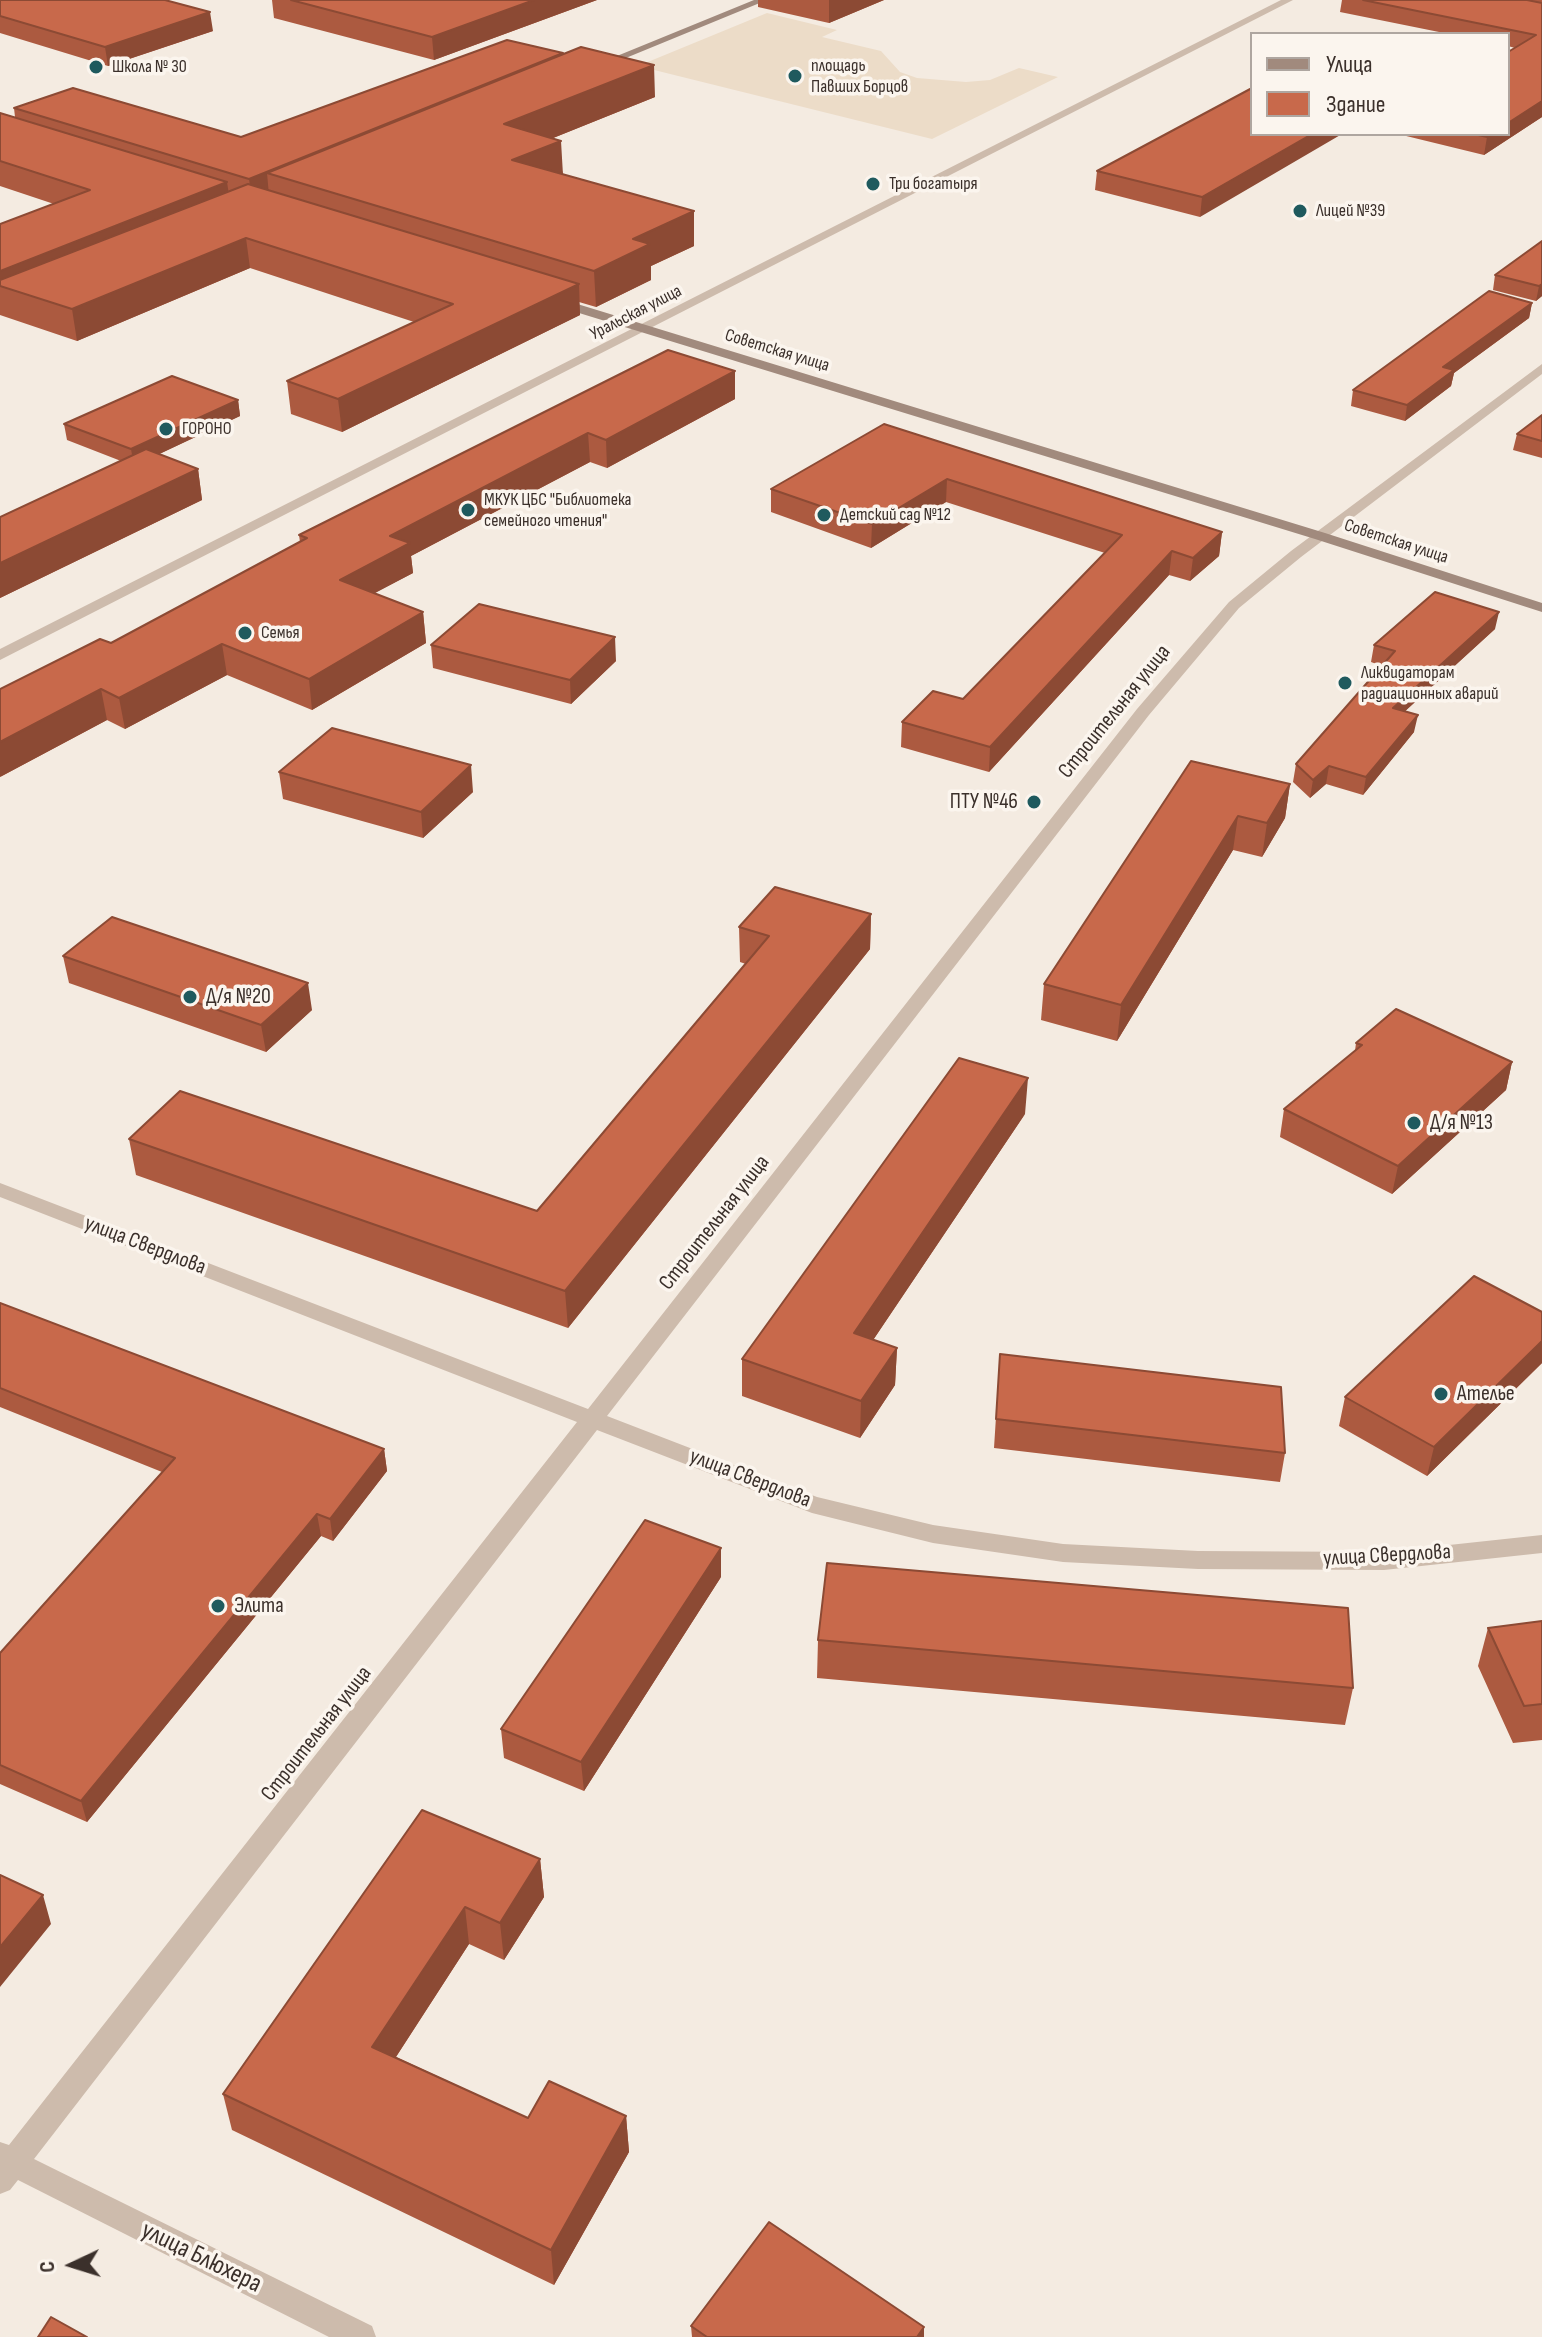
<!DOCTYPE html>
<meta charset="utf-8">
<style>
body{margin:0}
#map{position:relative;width:1542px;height:2337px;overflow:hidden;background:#f4ebe1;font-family:"Sofia Sans Condensed",sans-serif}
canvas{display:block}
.legend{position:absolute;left:1250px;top:32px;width:260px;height:104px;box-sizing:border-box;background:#fbf5ee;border:2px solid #aea6a0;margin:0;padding:10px 14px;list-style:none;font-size:24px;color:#3b302b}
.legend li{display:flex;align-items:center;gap:16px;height:40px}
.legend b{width:40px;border:2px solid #aea6a0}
.north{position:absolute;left:32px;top:2225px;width:80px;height:80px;-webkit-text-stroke:6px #fbf5ee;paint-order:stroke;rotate:266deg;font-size:22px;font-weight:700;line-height:32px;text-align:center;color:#3b302b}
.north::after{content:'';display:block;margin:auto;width:28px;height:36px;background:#3b302b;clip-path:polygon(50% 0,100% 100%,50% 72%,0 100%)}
</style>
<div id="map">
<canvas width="1542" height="2337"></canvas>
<ul class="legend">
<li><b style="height:10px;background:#a18a7d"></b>Улица</li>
<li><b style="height:22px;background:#c8694b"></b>Здание</li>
</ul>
<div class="north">С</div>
</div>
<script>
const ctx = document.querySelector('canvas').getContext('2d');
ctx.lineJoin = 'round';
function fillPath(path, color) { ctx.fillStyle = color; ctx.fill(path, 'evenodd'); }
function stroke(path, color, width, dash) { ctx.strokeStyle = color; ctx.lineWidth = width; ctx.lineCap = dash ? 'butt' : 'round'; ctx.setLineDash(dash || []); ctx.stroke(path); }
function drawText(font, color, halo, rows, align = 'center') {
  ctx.font = font + ' "Sofia Sans Condensed",sans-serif'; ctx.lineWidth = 7; ctx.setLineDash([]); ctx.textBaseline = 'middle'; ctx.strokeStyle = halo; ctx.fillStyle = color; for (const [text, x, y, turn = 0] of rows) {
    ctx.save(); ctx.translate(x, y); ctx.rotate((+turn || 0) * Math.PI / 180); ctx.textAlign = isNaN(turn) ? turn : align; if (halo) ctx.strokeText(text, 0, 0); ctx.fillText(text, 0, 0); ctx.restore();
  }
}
fillPath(new Path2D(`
 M767 13 837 30 822 37 881 51 900 72 917 78 966 82 990 80 1019 68 1058 77 932 139 638 66Z`), '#ecdcc8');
fillPath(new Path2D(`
 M1281 0H1293L0 660V649Z
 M1542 364V374L1301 557 1239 608 1149 715 607 1416 817 1497 933 1525 1063 1544 1198 1551 1384 1552 1542 1535V1553L1384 1570 1198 1569 1063 1562 933 1543 812 1513 597 1430 34 2159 372 2326 376 2337H329L18 2180 10 2190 0 2194V2142L9 2145 577 1422 0 1197V1183L588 1409 1137 709 1229 602 1291 551Z`), '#cdbbac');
fillPath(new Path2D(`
 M754 0H767L599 69 590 67Z
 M553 299H561L1325 533 1542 603V612L1315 539 553 305Z`), '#a18a7d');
fillPath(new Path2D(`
 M0 0 213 31 108 66 0 33Z
 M272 0H597L434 60 274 18Z
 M758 0H884L829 23 758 7Z
 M1342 0H1542V117L1484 155 1398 134H1508L1515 48 1508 46V34H1449L1340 12Z
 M563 55 655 97 553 138 563 174 694 246 651 266V280L596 307 579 302 580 315 342 432 291 414 287 381 414 322 250 268 77 341 0 315V224L54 204 0 186V113L15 117 14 108 241 137Z
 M1252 88 1200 217 1095 190 1097 171Z
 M1542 241V296L1536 301 1493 290 1495 275Z
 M1532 303 1529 318 1454 373 1451 386 1405 421 1351 406 1353 390Z
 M668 350 735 399 607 468 590 462 411 556 413 573 374 593 423 612 426 643 312 710 227 675 125 729 107 720 0 777 111 643 300 542 299 535Z
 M238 400 240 416 159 454 198 469 202 500 0 598V517L121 461 67 440 64 424Z
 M1542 415V458L1513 450 1517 434Z
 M884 424 1222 532 1219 556 1190 581 1169 575 989 772 901 747 902 722 963 699 1105 553 946 502 871 548 771 512V489Z
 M1495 629 1405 711 1414 732 1363 795 1326 784 1310 798 1293 782 1296 764 1382 666 1371 662 1374 645Z
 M431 645 616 661 571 704 433 668Z
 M1191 761 1290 784 1285 818 1262 857 1233 850 1117 1041 1041 1020 1044 984Z
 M279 772 473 792 423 838 283 799Z
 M871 914 870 949 568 1328 136 1175 129 1139 537 1211 746 964 740 962 739 927Z
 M63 956 312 1010 266 1052 69 983Z
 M1356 1043 1512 1062 1506 1090 1392 1194 1280 1137 1284 1109 1355 1051Z
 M1025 1114 873 1340 897 1348 895 1385 860 1438 742 1396V1359Z
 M0 1303 384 1449 387 1471 333 1541 321 1536 87 1822 0 1784V1653L162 1472 0 1407Z
 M1542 1312V1363L1427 1476 1339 1426 1345 1397Z
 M1000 1354 1285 1453 1280 1482 994 1448Z
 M721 1577 584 1791 504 1758 501 1729Z
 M1542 1621V1740L1513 1743 1478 1666 1488 1628Z
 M818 1640 1353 1688 1345 1725 817 1678Z
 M422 1810 540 1859 544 1897 504 1960 469 1944 396 2057 528 2118 626 2116 629 2152 554 2285 232 2130 223 2094Z
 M691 2326 924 2337H692Z`), '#ac5a40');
fillPath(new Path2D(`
 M534 0H597L434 60 432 37Z
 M829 0H884L829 23Z
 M210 12 213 31 108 66 105 47Z
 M563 53 564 74 267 173 269 195 252 202 249 179Z
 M654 65 655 97 506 157 504 124Z
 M1542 101V117L1484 155 1487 137 1492 134H1508V123Z
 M1312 134H1342L1200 217 1202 197Z
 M561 141 563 175 512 160Z
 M227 182 231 208 0 286V271Z
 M694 211V246L651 266V280L596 307 594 271 633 239Z
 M246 238 250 268 77 341 72 309Z
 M579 284 580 315 342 432 338 399Z
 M1542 284V296L1536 301 1539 286Z
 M1532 303 1529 318 1454 373 1451 386 1405 421 1407 405 1443 367Z
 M735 371V399L607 468 606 440Z
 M238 400 240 416 134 466 131 449Z
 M588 433 590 462 411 556 413 573 343 610 340 580 390 536Z
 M198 469 202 500 0 598V563Z
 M947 479 946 502 871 548 872 524Z
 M1222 532 1219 556 1190 581 1193 558Z
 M1172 551 1169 575 989 772 990 747Z
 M423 612 426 643 312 710 309 679Z
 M1499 612 1495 629 1390 725 1393 708Z
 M615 637 616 661 571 704 570 680Z
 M222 644 227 675 125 729 119 698Z
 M101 689 107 720 0 777V742Z
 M1418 715 1414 732 1363 795 1366 777Z
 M471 765 473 792 423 838 421 812Z
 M1329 766 1326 784 1310 798 1313 780Z
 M1290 784 1285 818 1262 857 1267 823Z
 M1238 816 1233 850 1117 1041 1121 1005Z
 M871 914 870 949 568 1328 565 1291Z
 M308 983 312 1010 266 1052 261 1025Z
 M1512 1062 1506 1090 1392 1194 1398 1166Z
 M1028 1078 1025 1114 853 1370 854 1333Z
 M1542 1341V1363L1427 1476 1434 1447Z
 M897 1348 895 1385 860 1438 861 1401Z
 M384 1449 387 1471 333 1541 330 1519Z
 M317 1514 321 1536 87 1822 81 1801Z
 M721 1548V1577L584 1791 581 1762Z
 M540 1859 544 1897 504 1960 500 1923Z
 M43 1895 51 1924 0 1987V1947Z
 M465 1907 469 1944 379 2083 372 2047Z
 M626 2116 629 2152 554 2285 551 2250Z
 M924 2327V2337H917Z`), '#8c4a34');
const building = new Path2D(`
 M0 0H165L210 12 105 47 0 16Z
 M291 0H534L432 37Z
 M1363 0H1527L1542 3V101L1508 123V52L1536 35Z
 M507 40 563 53 249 179 14 108 73 88 241 137Z
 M581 47 654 65 504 124 561 141 512 160 694 211 633 239 650 244 594 271 267 173Z
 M1252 88V134H1312L1202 197 1097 171Z
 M0 113 227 182 0 271V224L90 190 0 161Z
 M1474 134H1492L1487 137Z
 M248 184 579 284 338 399 287 381 453 304 246 238 72 309 0 286V280Z
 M1542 241V284L1539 286 1495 275Z
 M1489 291 1532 303 1443 367 1454 370 1407 405 1353 390Z
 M668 350 735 371 606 440 588 433 390 536 410 543 340 580 423 612 309 679 222 644 119 698 101 689 0 742V689L100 639 111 643 307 538 299 535Z
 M172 376 238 400 131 449 64 424Z
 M1542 415V441L1517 434Z
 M884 424 1222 532 1193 558 1172 551 990 747 902 722 933 691 963 699 1122 535 947 479 872 524 771 489Z
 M146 449 198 469 0 563V517Z
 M1435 592 1499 612 1393 708 1418 715 1366 777 1329 766 1313 780 1296 764 1395 651 1374 645Z
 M479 604 615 637 570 680 431 645Z
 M332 728 471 765 421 812 279 772Z
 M1191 761 1290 784 1267 823 1238 816 1121 1005 1044 984Z
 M775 887 871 914 565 1291 129 1139 180 1091 537 1211 769 936 739 927Z
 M112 917 308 983 261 1025 63 956Z
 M1396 1009 1512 1062 1398 1166 1284 1109 1362 1045 1356 1043Z
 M959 1058 1028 1078 854 1333 897 1348 861 1401 742 1359Z
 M1474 1276 1542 1312V1341L1434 1447 1345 1397Z
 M0 1303 384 1449 330 1519 317 1514 81 1801 0 1765V1653L175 1458 0 1388Z
 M1000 1354 1281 1387 1285 1453 996 1419Z
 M645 1520 721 1548 581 1762 501 1729Z
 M827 1563 1348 1608 1353 1688 818 1640Z
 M1542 1621V1704L1524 1706 1488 1628Z
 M422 1810 540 1859 500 1923 465 1907 372 2047 528 2118 549 2081 626 2116 551 2250 223 2094Z
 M0 1875 43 1895 0 1947Z
 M769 2222 924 2327 917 2337H707L691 2326Z
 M51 2317 87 2337H38Z`);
fillPath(building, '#c8694b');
stroke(building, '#8c4a34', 2);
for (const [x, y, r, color] of [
 [96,67,8,"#1f5a5e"],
 [795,76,8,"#1f5a5e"],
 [873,184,8,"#1f5a5e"],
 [1300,211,8,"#1f5a5e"],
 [166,429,8,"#1f5a5e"],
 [468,510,8,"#1f5a5e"],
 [824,515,8,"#1f5a5e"],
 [245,633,8,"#1f5a5e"],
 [1345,683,8,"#1f5a5e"],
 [1034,802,8,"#1f5a5e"],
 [190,997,8,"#1f5a5e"],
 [1414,1123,8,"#1f5a5e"],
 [1441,1394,8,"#1f5a5e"],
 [218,1606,8,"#1f5a5e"]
]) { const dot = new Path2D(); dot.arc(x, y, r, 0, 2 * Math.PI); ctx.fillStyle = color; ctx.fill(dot); stroke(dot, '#fbf5ee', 3); }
drawText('18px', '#3b302b', '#fbf5ee', [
 ["площадь",811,66],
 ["Павших Борцов",811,87],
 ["Школа № 30",112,67],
 ["Три богатыря",889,184],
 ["Лицей №39",1316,211],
 ["ГОРОНО",182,429],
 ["МКУК ЦБС \"Библиотека",484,500],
 ["семейного чтения\"",484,521],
 ["Детский сад №12",840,515],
 ["Семья",261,633],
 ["Ликвидаторам",1361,673],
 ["радиационных аварий",1361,694]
], 'left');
drawText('18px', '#3b302b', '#fbf5ee', [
 ["Уральская улица",636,313,-27],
 ["Советская улица",777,351,17],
 ["Советская улица",1396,542,18]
]);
drawText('22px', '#3b302b', '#fbf5ee', [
 ["Строительная улица",1115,712,-51],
 ["Строительная улица",715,1223,-52],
 ["улица Свердлова",145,1246,21],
 ["улица Свердлова",750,1479,21],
 ["улица Свердлова",1387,1556,-3],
 ["Строительная улица",317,1734,-52]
]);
drawText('22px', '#3b302b', '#fbf5ee', [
 ["ПТУ №46",1018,802,"right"],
 ["Д/я №20",206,997],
 ["Д/я №13",1430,1123],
 ["Ателье",1457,1394],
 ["Элита",234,1606]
], 'left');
drawText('26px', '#3b302b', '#fbf5ee', [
 ["улица Блюхера",201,2258,26]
]);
</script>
